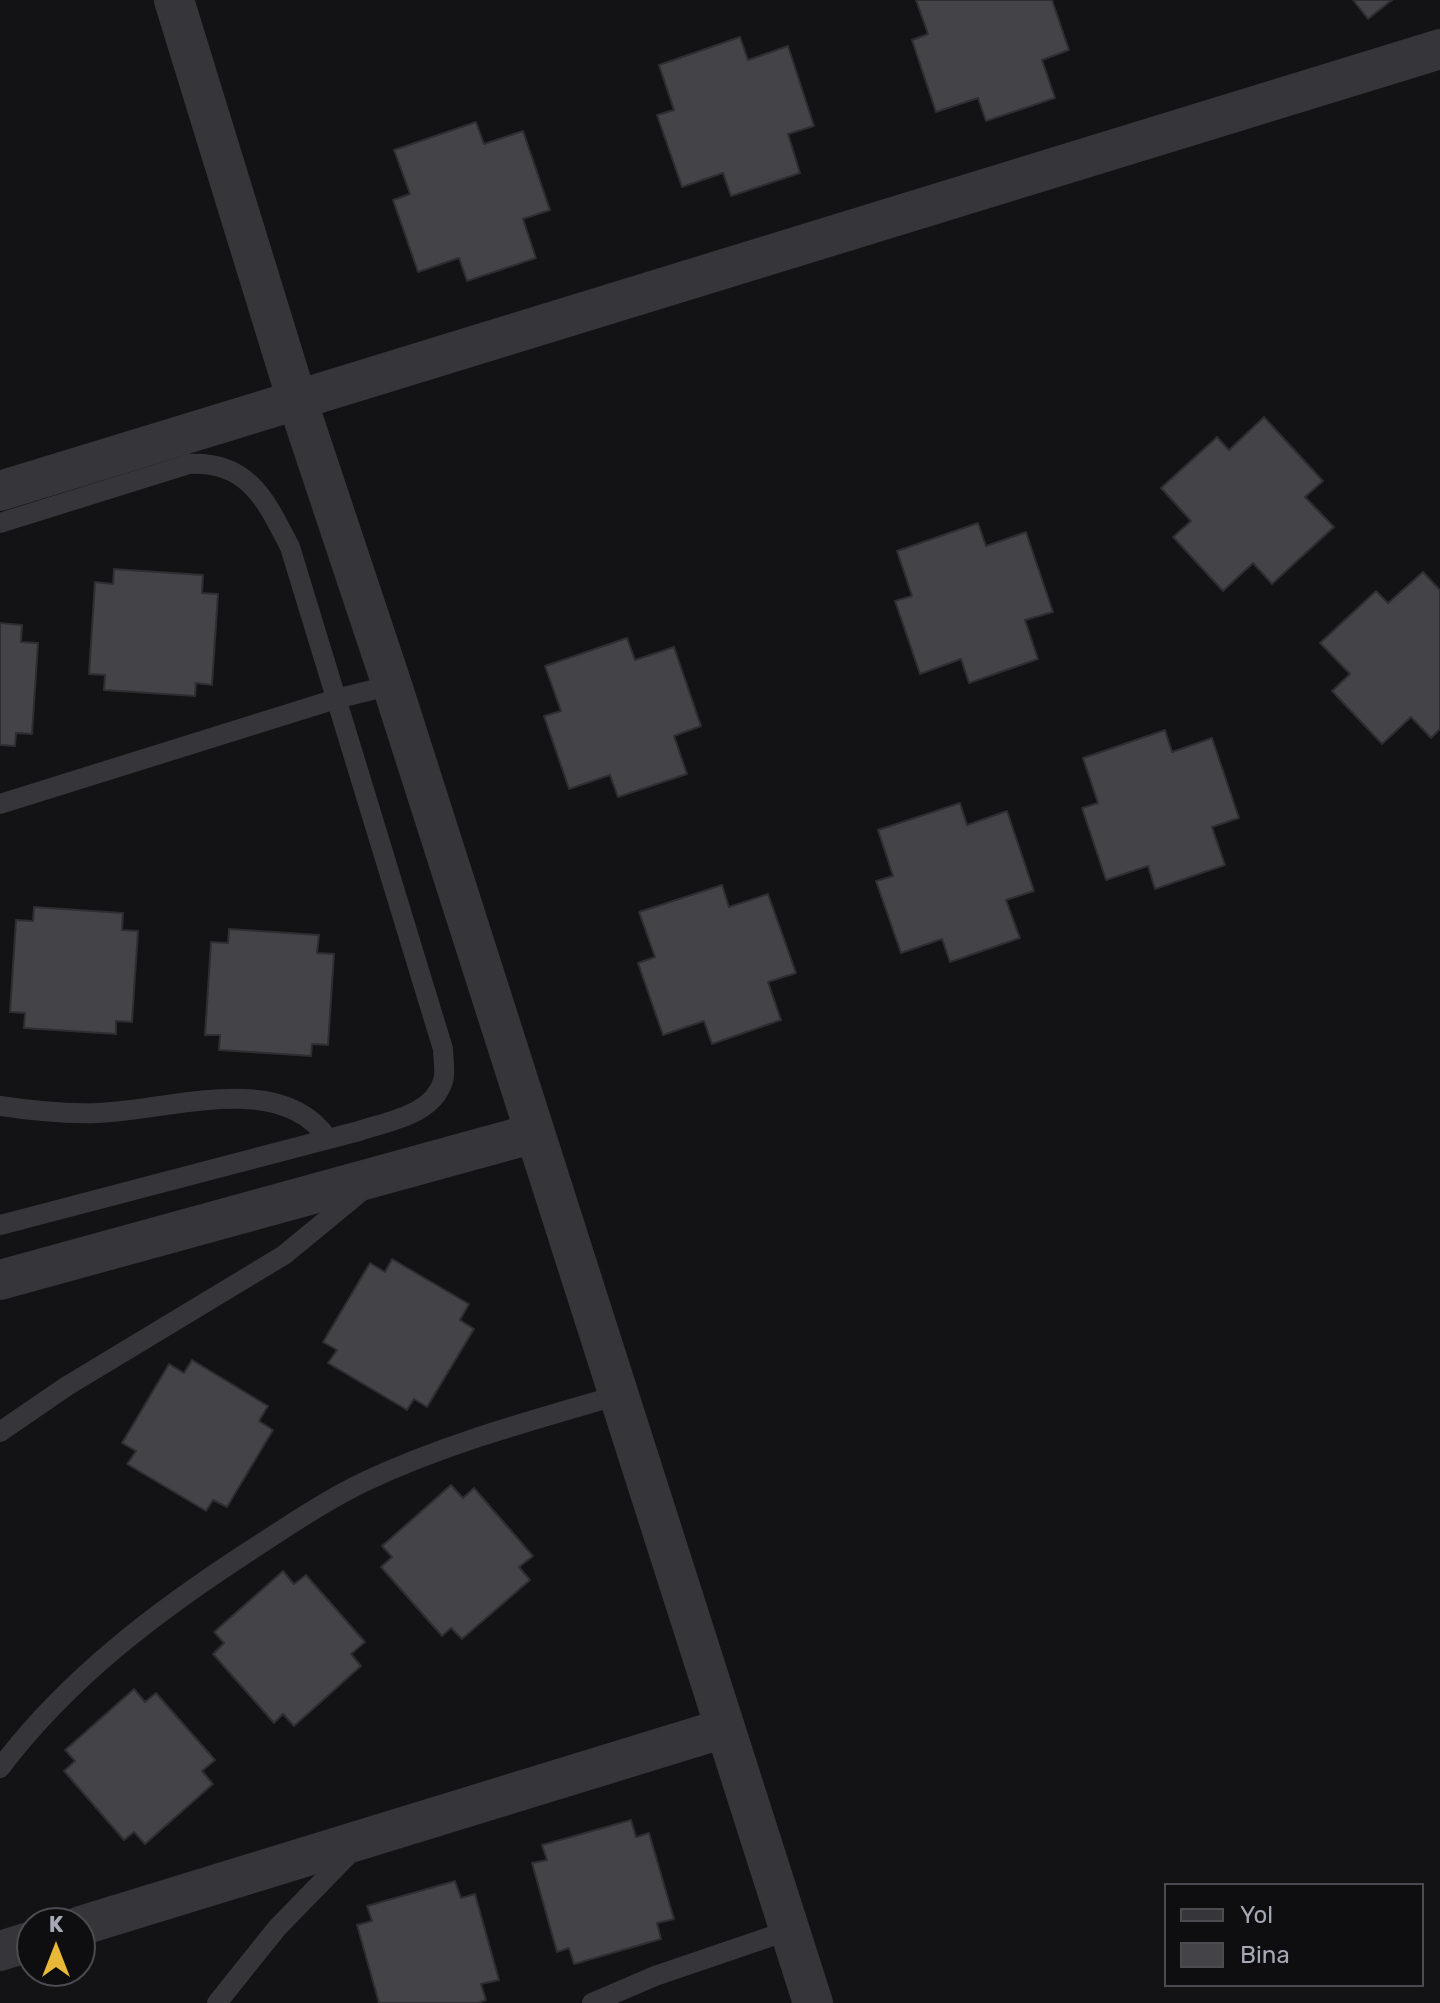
<!DOCTYPE html>
<style>
body{margin:0}
#map{position:relative;width:1440px;height:2003px;overflow:hidden;background:#131315;font-family:Rubik,sans-serif}
canvas{display:block}
.legend{position:absolute;left:1164px;top:1883px;width:260px;height:104px;box-sizing:border-box;background:#0e0e10;border:2px solid #4b4c52;margin:0;padding:10px 14px;list-style:none;font-size:24px;color:#a6a9b5}
.legend li{display:flex;align-items:center;gap:16px;height:40px}
.legend b{width:40px;border:2px solid #4b4c52}
.north{position:absolute;left:16px;top:1907px;width:80px;height:80px;box-sizing:border-box;background:#0e0e10;border:2px solid #4b4c52;border-radius:50%;rotate:0deg;font-size:22px;font-weight:700;line-height:32px;text-align:center;color:#a6a9b5}
.north::after{content:'';display:block;margin:auto;width:28px;height:36px;background:#e8b838;clip-path:polygon(50% 0,100% 100%,50% 72%,0 100%)}
</style>
<div id="map">
<canvas width="1440" height="2003"></canvas>
<ul class="legend">
<li><b style="height:10px;background:#35353a"></b>Yol</li>
<li><b style="height:22px;background:#434348"></b>Bina</li>
</ul>
<div class="north">K</div>
</div>
<script>
const ctx = document.querySelector('canvas').getContext('2d');
ctx.lineJoin = 'round';
function fillPath(path, color) { ctx.fillStyle = color; ctx.fill(path, 'evenodd'); }
function stroke(path, color, width, dash) { ctx.strokeStyle = color; ctx.lineWidth = width; ctx.lineCap = dash ? 'butt' : 'round'; ctx.setLineDash(dash || []); ctx.stroke(path); }
const building = new Path2D(`
 M916 0H1052L1069 50 1042 60 1055 98 986 121 978 98 936 112 912 40 928 34Z
 M1353 0H1392L1368 19Z
 M740 37 748 60 788 46 814 126 788 134 800 173 731 196 723 173 682 187 657 115 674 110 659 65Z
 M476 122 484 144 523 131 550 210 523 219 536 258 467 281 459 258 418 272 393 200 410 194 394 150Z
 M1264 417 1323 481 1305 497 1334 527 1272 584 1253 563 1223 591 1173 537 1191 521 1161 488 1217 437 1229 450Z
 M978 523 986 546 1026 532 1053 612 1025 620 1038 659 969 683 961 659 920 674 895 601 912 596 897 551Z
 M114 569 203 575 202 593 218 594 212 685 196 683 195 696 104 690 105 675 89 674 95 582 113 584Z
 M1423 572 1440 590V729L1431 738 1411 717 1382 744 1332 691 1350 674 1320 643 1376 591 1388 603Z
 M0 623 22 625 21 642 38 643 32 734 16 733 15 746 0 745Z
 M627 638 635 660 674 647 701 726 674 736 687 774 618 797 610 775 569 789 544 716 561 711 545 666Z
 M1165 730 1172 752 1212 738 1239 818 1212 827 1225 865 1155 889 1148 866 1106 880 1082 808 1098 803 1083 758Z
 M960 803 967 825 1007 811 1034 891 1006 900 1020 938 950 962 942 939 901 953 876 881 893 876 878 830Z
 M722 885 729 907 768 894 796 973 768 982 781 1020 712 1044 704 1021 663 1035 638 963 655 957 639 912Z
 M34 907 123 913 122 930 138 931 132 1022 116 1021V1034L24 1028 25 1013 10 1012 16 920 33 921Z
 M229 929 319 935 317 953 334 954 328 1045 312 1044 311 1056 219 1050 220 1035H205L211 942 228 943Z
 M392 1259 469 1304 460 1320 474 1329 427 1407 414 1399 407 1410 328 1363 337 1350 323 1342 370 1263 385 1272Z
 M192 1360 268 1406 259 1421 273 1430 227 1507 213 1500 206 1511 127 1464 136 1451 122 1443 169 1364 184 1373Z
 M451 1485 463 1498 474 1488 533 1556 519 1567 530 1580 462 1639 451 1628 442 1636 381 1567 392 1557 382 1546Z
 M283 1571 294 1584 306 1575 365 1642 351 1654 361 1666 294 1726 283 1714 274 1723 213 1654 224 1643 214 1632Z
 M134 1689 145 1702 156 1693 215 1760 202 1771 213 1784 145 1844 134 1832 124 1840 64 1771 75 1761 65 1750Z
 M631 1820 636 1837 649 1833 674 1919 657 1923 661 1939 574 1964 569 1948 557 1952 532 1863 547 1860 542 1845Z
 M455 1881 461 1898 475 1894 499 1980 481 1984 486 2000 478 2003H379L357 1925 372 1921 367 1906Z`);
fillPath(building, '#434348');
stroke(building, '#2e2d31', 2);
stroke(new Path2D(`
 M0 523 189 464C249 461 266 501 290 547L443 1049C443 1059 446 1072 443 1081 433 1115 389 1121 359 1131L0 1225
 M0 804 336 699 392 685
 M0 1106C32 1111 65 1114 98 1113 168 1111 281 1069 328 1139
 M0 1432 67 1386 284 1255 363 1190
 M0 1768C68 1678 157 1611 251 1550 288 1526 326 1500 366 1481 447 1443 533 1420 619 1395
 M217 2003 277 1928 352 1851
 M592 2003 655 1976 790 1930`), '#35353a', 20);
stroke(new Path2D(`
 M174 0 297 400 1440 49
 M0 491 297 400 392 685 813 2003
 M0 1280 535 1133
 M80 1926 725 1728
 M0 1951 32 1941`), '#35353a', 40);
</script>
